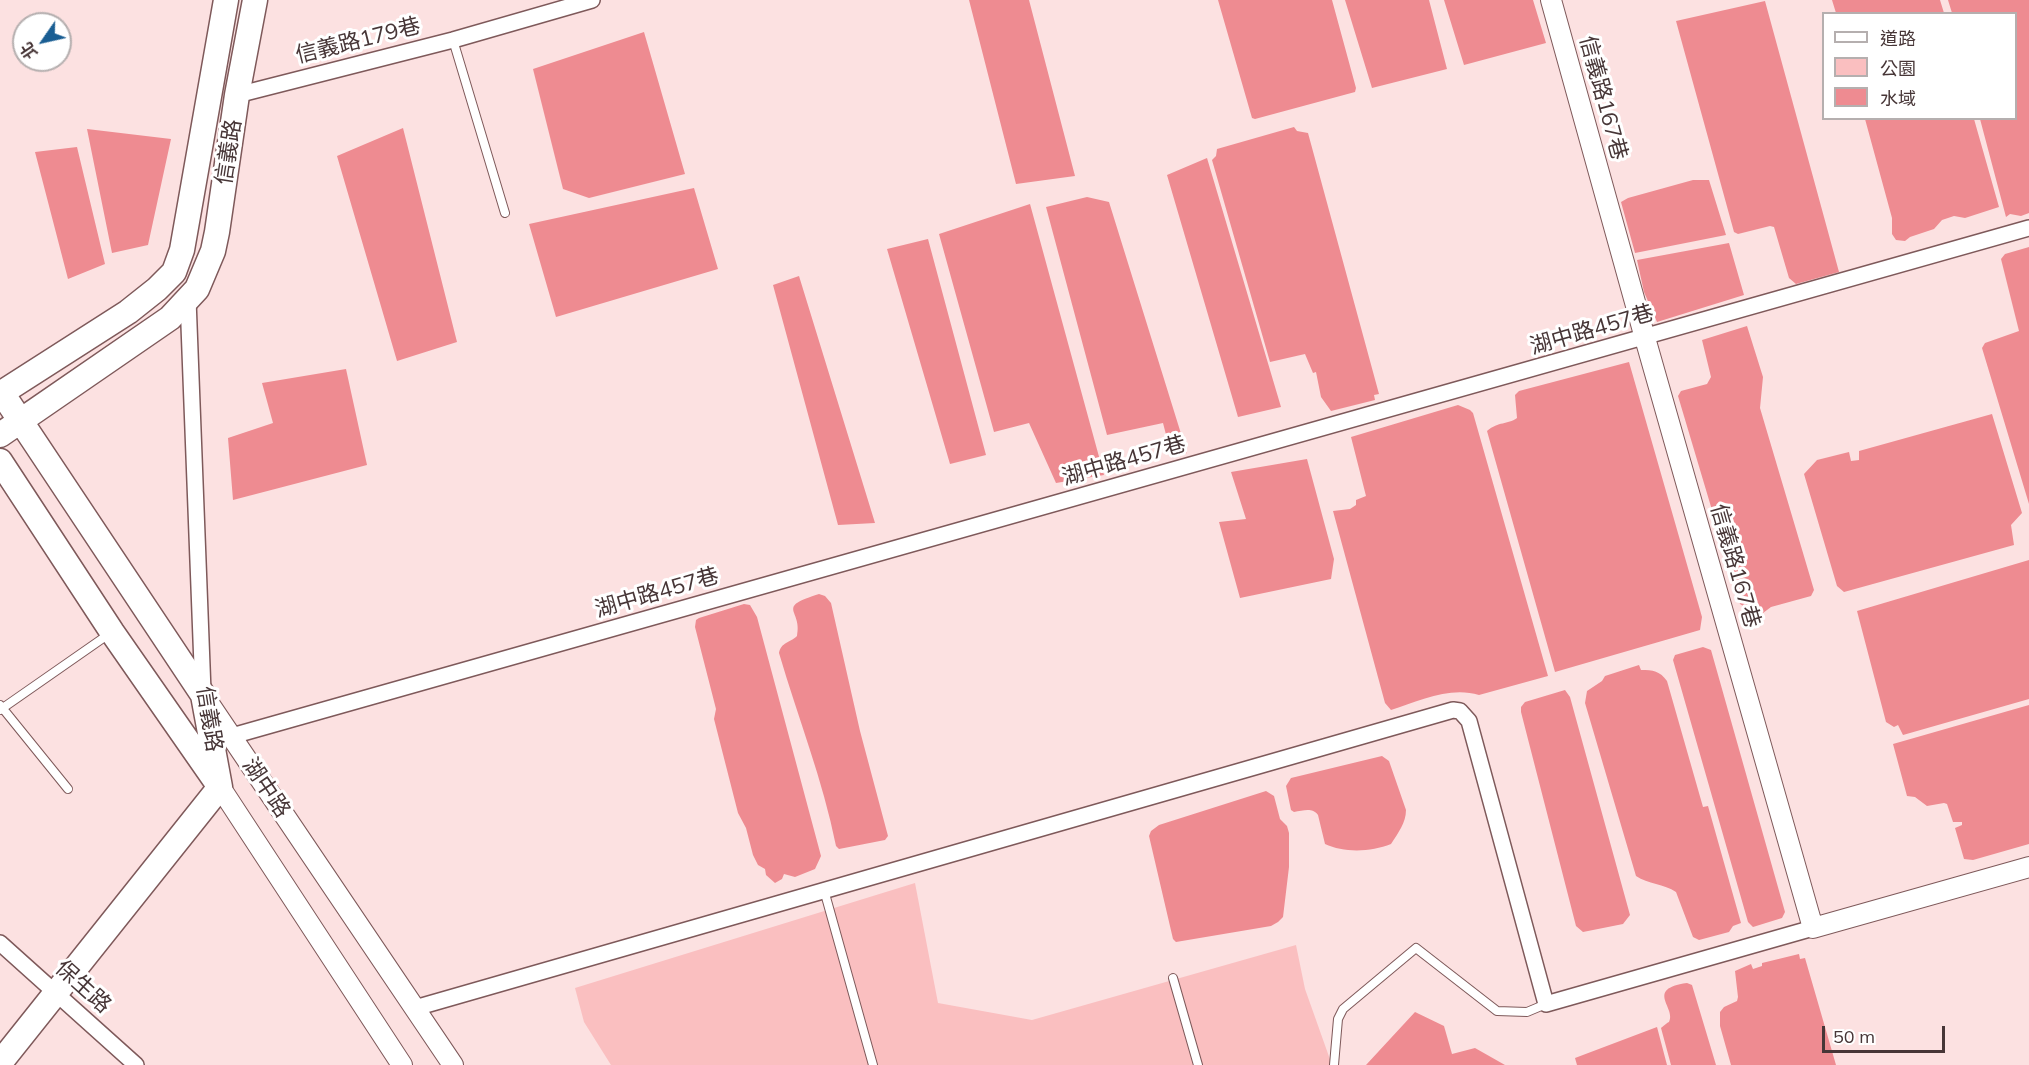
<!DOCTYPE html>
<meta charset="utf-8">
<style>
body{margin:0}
#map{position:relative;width:2029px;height:1065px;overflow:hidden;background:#fce1e1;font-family:Mulish,"Noto Sans TC",sans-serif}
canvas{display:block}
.legend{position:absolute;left:1822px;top:12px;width:195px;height:108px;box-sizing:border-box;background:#fff;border:2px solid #b5afaf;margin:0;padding:8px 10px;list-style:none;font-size:18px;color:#473637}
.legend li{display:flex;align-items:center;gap:12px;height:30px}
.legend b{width:30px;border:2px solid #b5afaf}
.north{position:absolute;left:12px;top:12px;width:60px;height:60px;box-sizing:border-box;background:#fff;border:2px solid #b5afaf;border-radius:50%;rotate:236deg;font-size:16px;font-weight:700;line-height:24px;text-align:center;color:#473637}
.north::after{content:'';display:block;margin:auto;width:21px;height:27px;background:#1a5e93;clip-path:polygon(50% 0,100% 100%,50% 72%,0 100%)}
.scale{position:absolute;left:1822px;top:1026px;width:123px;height:27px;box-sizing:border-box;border:3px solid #473637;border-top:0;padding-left:8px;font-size:18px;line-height:21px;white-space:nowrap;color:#473637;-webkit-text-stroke:4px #fff;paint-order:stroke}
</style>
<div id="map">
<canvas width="2029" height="1065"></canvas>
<ul class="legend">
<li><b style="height:8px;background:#fff"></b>道路</li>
<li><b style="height:16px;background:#fabfc0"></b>公園</li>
<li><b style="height:16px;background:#ee8b91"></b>水域</li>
</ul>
<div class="north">北</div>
<div class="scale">50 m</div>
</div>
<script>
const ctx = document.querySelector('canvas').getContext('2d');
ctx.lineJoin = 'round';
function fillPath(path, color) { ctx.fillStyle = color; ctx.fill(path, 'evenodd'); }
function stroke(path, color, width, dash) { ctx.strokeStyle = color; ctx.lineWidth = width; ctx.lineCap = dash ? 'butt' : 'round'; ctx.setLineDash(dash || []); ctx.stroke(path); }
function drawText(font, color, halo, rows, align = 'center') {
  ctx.font = font + ' Mulish,"Noto Sans TC",sans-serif'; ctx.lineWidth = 6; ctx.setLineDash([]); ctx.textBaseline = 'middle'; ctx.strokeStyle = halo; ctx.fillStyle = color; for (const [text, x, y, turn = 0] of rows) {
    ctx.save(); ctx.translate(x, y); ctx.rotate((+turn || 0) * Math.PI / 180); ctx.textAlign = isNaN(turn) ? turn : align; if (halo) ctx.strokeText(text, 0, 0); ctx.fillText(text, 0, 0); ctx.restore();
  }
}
fillPath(new Path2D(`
 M915 883 938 1003 1032 1020 1296 945 1305 989 1332 1065H611L584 1022 575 988Z`), '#fabfc0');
fillPath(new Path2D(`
 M969 0H1029L1075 176 1016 184Z
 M1218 0H1332L1356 88 1355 92 1255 119 1252 118Z
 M1345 0H1429L1447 69 1372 88Z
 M1444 0H1533L1546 43 1464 65Z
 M1832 0H1940L1944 13H1836Z
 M1948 0H2029V213L2021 216 2010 214 2006 217 1980 119 2016 118V14L1952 13Z
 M1765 1 1839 272 1796 284 1789 278 1774 227 1770 226 1738 234 1734 232 1676 21Z
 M644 32 685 174 589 198 563 189 533 69Z
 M1865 119H1974L1999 207 1965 218 1954 216 1942 220 1934 229 1910 237 1905 241 1896 240 1892 234V218Z
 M1294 127 1297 131 1308 133 1379 394 1374 395 1375 400 1331 411 1321 397 1316 372 1313 373 1305 354 1270 362 1212 160 1216 156 1217 149Z
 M403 128 457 342 397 361 337 156Z
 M87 129 171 139 148 245 112 253Z
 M77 147 105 264 68 279 35 152Z
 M1207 158 1281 407 1238 417 1167 175Z
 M1693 180H1709L1726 235 1635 253 1621 202 1628 198Z
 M694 188 718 269 556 317 529 224Z
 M1087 197 1109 202 1187 453 1172 458 1163 423 1107 435 1046 207Z
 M1030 204 1104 475 1056 483 1029 423 994 432 939 234Z
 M928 239 986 455 950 464 887 249Z
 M1729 243 1744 295 1657 322 1644 292 1637 260Z
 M2029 247V504L1982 348 1985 343 2019 331 2001 259 2005 254Z
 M799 276 875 523 838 525 773 285Z
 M1747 326 1763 377 1760 408 1814 590 1811 596 1771 607 1759 616 1740 604 1678 396 1681 391 1707 384 1711 377 1702 340Z
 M1629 362 1702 617 1700 630 1555 672 1487 431C1499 421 1507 425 1517 418L1515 395 1519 391Z
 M346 369 367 465 233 500 228 438 273 423 262 383Z
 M1458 405 1470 410 1473 413 1548 676 1479 695C1450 686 1419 701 1391 710L1385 703 1333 511 1350 509 1356 505V500L1366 496 1351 437Z
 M1992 414 2022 513 2011 525 2014 545 1844 592 1837 586 1804 474 1817 460 1849 452 1851 461 1859 460V451Z
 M1307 459 1334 559 1331 579 1240 598 1219 522 1246 519 1231 472Z
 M2029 560V699L1903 735 1898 725 1894 727 1886 722 1857 611Z
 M819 594 825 596 831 603 860 731 888 836 885 840 839 849 836 846C823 780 798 718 779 653 781 642 790 643 797 636 803 609 774 608 819 594Z
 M744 604 750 605 757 617 821 856 815 869 795 877 784 874 782 879 775 883 766 875 765 869 758 865 753 855 746 828 738 813 714 719 716 709 695 627 696 620 699 618Z
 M1703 647 1711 650 1785 912 1782 918 1753 927 1748 922 1673 660 1675 655Z
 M1639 665 1641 670C1653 670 1660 671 1667 681L1703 807 1708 806 1741 923 1733 926 1729 932 1699 940 1693 937 1676 892C1664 884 1648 884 1636 876L1585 703 1587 691 1602 681 1605 676Z
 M1565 690 1570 697 1630 915 1623 924 1583 932 1576 926 1521 712V707L1525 702Z
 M2029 705V844L1973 860 1964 859 1955 828 1962 825V822H1953L1947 804 1944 803 1927 806 1915 797 1907 796 1893 744Z
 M1382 756 1389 761 1406 810C1406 823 1398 833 1391 844 1371 852 1344 853 1325 844L1318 815C1312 807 1303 811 1294 812L1291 810 1286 786 1291 778Z
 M1266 791 1274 796 1280 819 1287 826 1289 833V867L1283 917 1278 922 1271 926 1176 942 1173 939 1149 836 1151 831 1159 825Z
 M1799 954 1800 959 1805 958 1836 1065H1731L1720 1026V1012L1724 1007 1737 1001 1738 997 1735 971 1751 964 1753 969 1762 966V963Z
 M1687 983 1692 985 1716 1065H1671L1661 1028C1662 1027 1668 1022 1669 1022 1677 1008 1644 989 1687 983Z
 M1415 1012 1444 1026 1452 1054 1475 1048 1505 1065H1366Z
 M1657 1027 1667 1065H1577L1575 1058Z`), '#ee8b91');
const service = new Path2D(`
 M453 40 505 213
 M0 705 68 789
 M0 710 109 634
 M824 890 873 1065
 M1173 978 1198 1065
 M1334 1065 1338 1019 1343 1009 1416 948 1497 1011 1527 1012 1546 1004`);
const minor = new Path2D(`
 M237 95 453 40 592 0
 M188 299 203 692
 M232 736 2029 228
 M0 943 136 1065
 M415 1008 1453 710 1460 711 1469 721 1546 1004 1813 928`);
const tertiary = new Path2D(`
 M1551 0 1645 338 1813 928 2029 867
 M206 699 453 1065
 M220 787 402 1065`);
const primary = new Path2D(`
 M0 394 128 312 157 289 174 272 182 250 226 0
 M0 435 170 318 197 289 213 251 217 232 237 95 255 0
 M0 461 112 632 215 780
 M0 1063 220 787 203 695 2 393`);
stroke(service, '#7e595a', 10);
stroke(minor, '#7e595a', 18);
stroke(tertiary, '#7e595a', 22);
stroke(primary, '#7e595a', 27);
stroke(service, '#fff', 8);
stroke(minor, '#fff', 15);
stroke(tertiary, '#fff', 20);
stroke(primary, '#fff', 24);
drawText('22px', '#473637', '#fff', [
 ["信義路179巷",358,41,-14],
 ["信義路167巷",1603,98,75],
 ["信義路",229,152,-81],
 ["湖中路457巷",1592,330,-16],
 ["湖中路457巷",1124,461,-16],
 ["信義路167巷",1735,566,74],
 ["湖中路457巷",657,593,-16],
 ["信義路",209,719,81],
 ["湖中路",266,788,56],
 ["保生路",83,987,42]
]);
</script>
